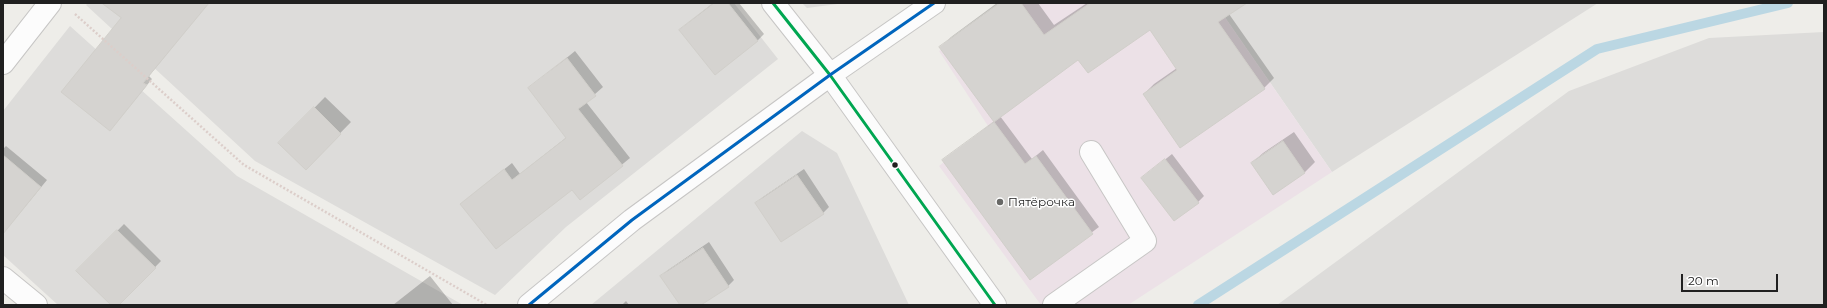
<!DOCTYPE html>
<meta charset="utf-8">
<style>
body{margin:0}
#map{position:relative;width:1827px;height:308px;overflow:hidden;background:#eeede9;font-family:Montserrat,sans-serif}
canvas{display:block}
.frame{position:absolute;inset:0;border:4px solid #202020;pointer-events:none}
.scale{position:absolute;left:1681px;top:274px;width:97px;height:18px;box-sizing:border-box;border:2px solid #202020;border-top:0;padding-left:5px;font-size:12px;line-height:14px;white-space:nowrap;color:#202020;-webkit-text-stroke:3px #fff;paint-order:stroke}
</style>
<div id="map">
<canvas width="1827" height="308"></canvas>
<div class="frame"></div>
<div class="scale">20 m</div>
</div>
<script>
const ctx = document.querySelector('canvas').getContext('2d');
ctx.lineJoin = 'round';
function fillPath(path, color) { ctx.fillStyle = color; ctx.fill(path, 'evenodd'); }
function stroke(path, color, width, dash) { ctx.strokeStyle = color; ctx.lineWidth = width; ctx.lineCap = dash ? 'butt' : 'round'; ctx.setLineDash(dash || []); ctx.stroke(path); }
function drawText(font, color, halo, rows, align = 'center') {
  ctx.font = font + ' Montserrat,sans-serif'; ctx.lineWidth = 3; ctx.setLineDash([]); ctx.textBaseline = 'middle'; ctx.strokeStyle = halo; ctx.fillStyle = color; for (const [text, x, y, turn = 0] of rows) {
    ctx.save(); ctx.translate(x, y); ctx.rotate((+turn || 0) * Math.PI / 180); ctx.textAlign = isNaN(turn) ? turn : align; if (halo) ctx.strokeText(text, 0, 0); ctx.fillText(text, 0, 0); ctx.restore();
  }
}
fillPath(new Path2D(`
 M88 3H734L778 59 566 227 495 295 255 161 86 5Z
 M802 3H845L807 8Z
 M1215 3H1598L1332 172Z
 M70 26 237 176 463 305H58L3 255V111Z
 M1824 32V305H1277L1569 91 1709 38Z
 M802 131 837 153 909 305H591Z`), '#dddcda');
fillPath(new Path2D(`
 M1006 3H1215L1332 172 1128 305H1041L939 166 988 126 939 51Z`), '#ece1e7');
fillPath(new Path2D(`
 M129 3H208L149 76 152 79 116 123 122 18Z
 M713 3H739L764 34 757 41 680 30Z
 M997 3H1038L1054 25 1087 3H1238L1229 14 1274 78 1264 88 1144 94 1154 84 1177 68 1150 29 1079 58 1000 116 1032 159 1043 150 1099 227 1030 278 944 160 995 121 941 47 951 37Z
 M575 51 603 87 586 102 630 158 580 199 572 189 461 204 512 163 520 174 567 137 530 88Z
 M325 97 351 122 306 168 280 143Z
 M1294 132 1315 162 1305 172 1274 194 1252 163 1263 153Z
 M6 146 47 180 14 220 3 222V149Z
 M1172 154 1204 196 1198 202 1142 178Z
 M804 169 829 207 823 213 757 203 763 197Z
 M124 224 161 261 118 305H112L78 271Z
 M709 242 734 280 728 286 699 305H681L662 276 668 270Z
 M430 276 453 305H393Z
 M626 301 629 305H622Z`), '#0003');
stroke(new Path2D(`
 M1198 305 1597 49 1788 3`), '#bbd7e3', 10);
const building = new Path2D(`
 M102 3H209L143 83 147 85 110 131 61 92 121 18Z
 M714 3H728L758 41 715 75 679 30Z
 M1000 3H1021L1044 35 1090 3H1247L1218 22 1265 89 1180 148 1143 94 1177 70 1150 30 1088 73 1078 60 994 122 939 47Z
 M567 58 596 96 578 109 623 166 580 200 572 190 496 249 460 204 504 169 512 180 566 138 528 88Z
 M314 107 341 134 306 170 278 143Z
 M994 122 1025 164 1036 156 1093 234 1030 280 942 160Z
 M1283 141 1305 173 1273 195 1251 163Z
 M3 155 41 187 3 234Z
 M1165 159 1199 203 1174 221 1141 178Z
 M797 175 824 214 781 242 755 203Z
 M117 230 156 268 119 305H111L76 271Z
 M703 248 729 287 701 305H680L660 276Z`);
fillPath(building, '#d5d3d0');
stroke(building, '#d1cfca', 1);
const minor = new Path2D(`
 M773 3 830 75 995 305
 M3 63 50 3
 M3 278 36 305
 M529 305 632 220 830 75 934 3
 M1054 305 1145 241 1091 152`);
stroke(minor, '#c7c6c5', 24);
stroke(new Path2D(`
 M75 14 244 165 487 305`), '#dcceca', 2.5, [2, 2]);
stroke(minor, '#fcfcfc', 22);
stroke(new Path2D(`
 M773 3 830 75 995 305`), '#00a651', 3);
stroke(new Path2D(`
 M529 305 632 220 830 75 934 3`), '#0065bd', 3);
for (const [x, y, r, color] of [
 [895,165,3.5,"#202020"],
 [1000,202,4,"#686866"]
]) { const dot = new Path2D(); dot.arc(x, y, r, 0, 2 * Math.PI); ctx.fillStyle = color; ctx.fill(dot); stroke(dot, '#fff', 1.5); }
drawText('12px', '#202020', '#fff', [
 ["Пятёрочка",1008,202]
], 'left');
</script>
